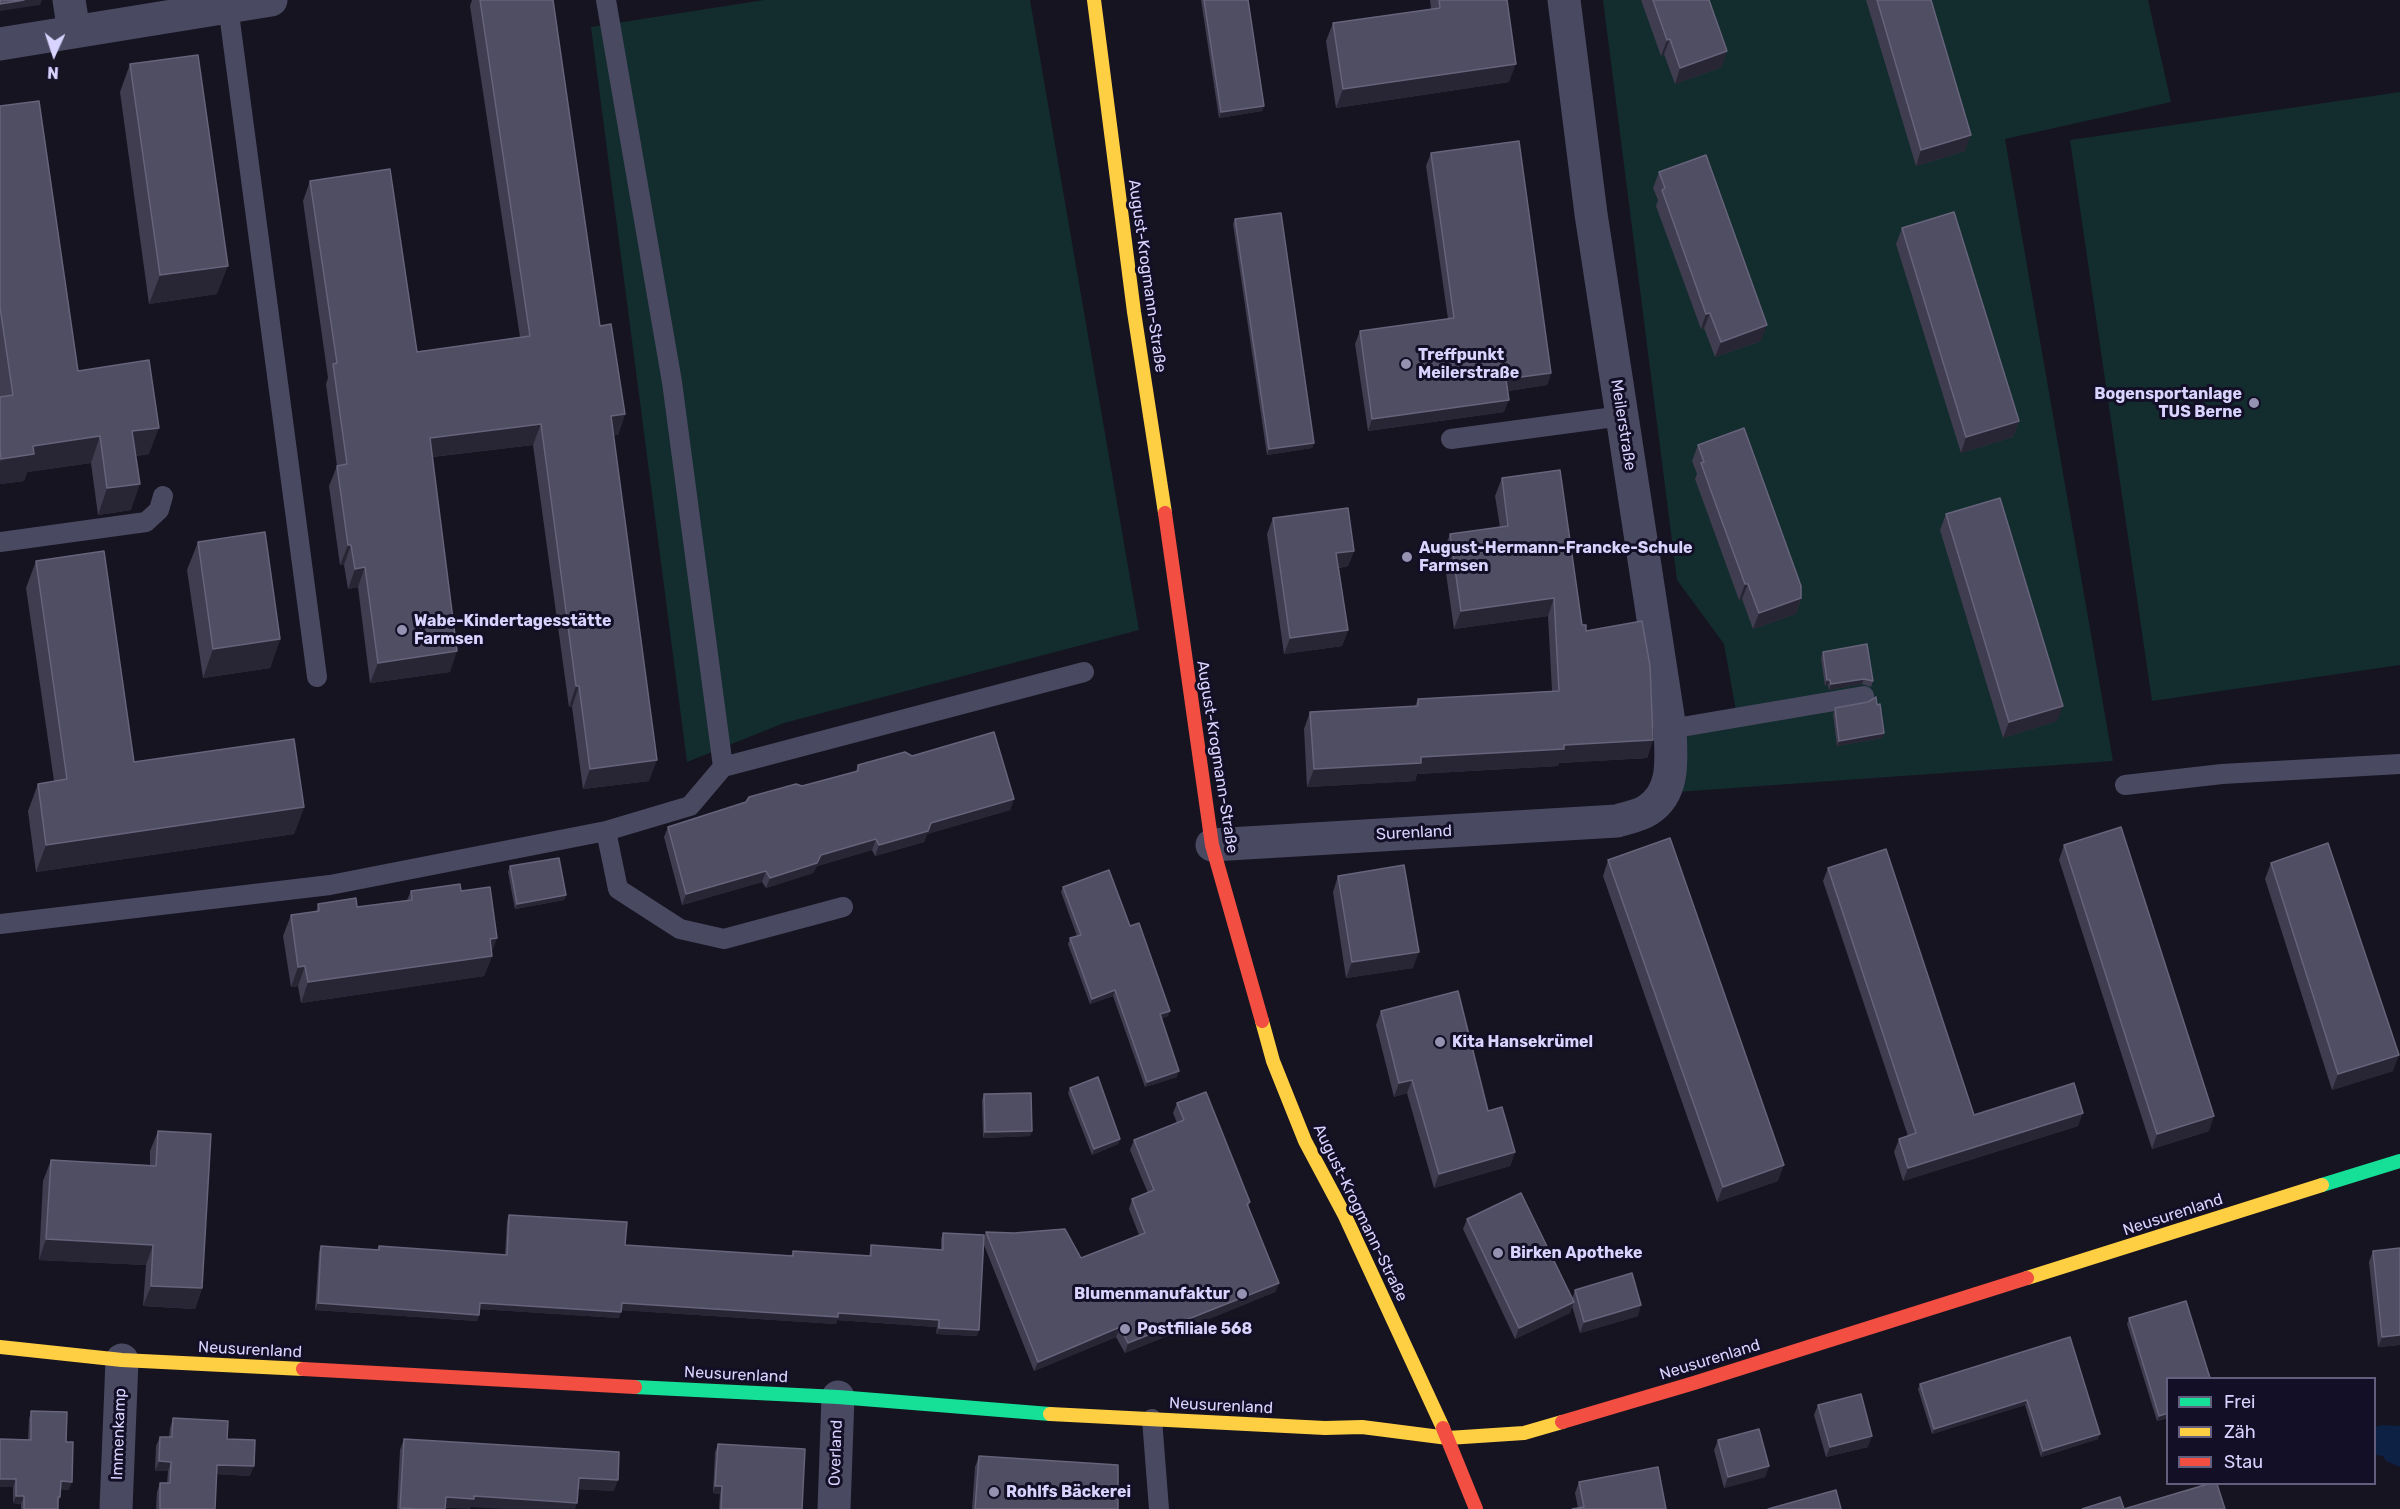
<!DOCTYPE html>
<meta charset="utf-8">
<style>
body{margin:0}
#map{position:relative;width:2400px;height:1509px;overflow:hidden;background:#161421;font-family:Rubik,sans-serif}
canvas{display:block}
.legend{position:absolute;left:2166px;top:1377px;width:210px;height:108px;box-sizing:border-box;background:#130f26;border:2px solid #625e7d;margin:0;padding:8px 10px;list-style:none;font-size:18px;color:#d9d4ff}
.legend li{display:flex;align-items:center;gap:12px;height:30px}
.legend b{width:30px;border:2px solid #625e7d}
.north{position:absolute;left:24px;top:24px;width:60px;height:60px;-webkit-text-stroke:4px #130f26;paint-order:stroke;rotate:183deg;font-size:16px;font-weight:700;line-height:24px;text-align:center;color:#d9d4ff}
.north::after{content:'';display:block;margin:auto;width:21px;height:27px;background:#d9d4ff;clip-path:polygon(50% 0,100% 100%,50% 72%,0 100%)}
</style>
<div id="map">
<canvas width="2400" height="1509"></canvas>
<ul class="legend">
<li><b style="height:8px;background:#16e098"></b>Frei</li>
<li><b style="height:8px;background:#ffcf43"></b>Zäh</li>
<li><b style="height:8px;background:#f24e42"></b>Stau</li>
</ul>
<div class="north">N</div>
</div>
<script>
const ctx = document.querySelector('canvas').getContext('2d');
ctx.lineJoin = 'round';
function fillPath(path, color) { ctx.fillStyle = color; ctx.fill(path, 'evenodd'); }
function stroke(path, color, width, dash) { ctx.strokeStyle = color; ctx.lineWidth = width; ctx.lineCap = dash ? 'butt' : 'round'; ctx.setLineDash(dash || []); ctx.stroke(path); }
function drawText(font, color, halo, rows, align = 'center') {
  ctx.font = font + ' Rubik,sans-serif'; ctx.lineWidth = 6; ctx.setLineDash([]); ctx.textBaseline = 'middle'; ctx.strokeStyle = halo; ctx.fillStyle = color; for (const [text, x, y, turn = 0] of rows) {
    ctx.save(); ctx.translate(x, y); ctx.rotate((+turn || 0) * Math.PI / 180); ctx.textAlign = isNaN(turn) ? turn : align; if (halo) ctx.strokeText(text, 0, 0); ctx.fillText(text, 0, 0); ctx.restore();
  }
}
fillPath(new Path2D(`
 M764 0H1030L1139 630 784 723 687 762 591 27Z
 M1603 0H2148L2171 102 2005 139 2113 761 1677 792 1676 722 1736 711 1724 644 1677 580Z
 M2400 92V665L2152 701 2070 140Z`), '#132c2d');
fillPath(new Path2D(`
 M2382 1425 2400 1426V1467L2386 1461 2383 1456 2375 1455V1427Z`), '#0d2144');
stroke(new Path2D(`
 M606 0 672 382 723 767
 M228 6 317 677
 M1451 439 1622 416
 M0 542 146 522 159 510 163 496
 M1670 729 1864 696
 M2125 785 2222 774 2400 764
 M606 831 618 889 680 929 724 939 843 907
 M0 924 330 885 606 831 690 806 723 767 1084 672
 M1152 1419 1159 1509`), '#4a4962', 20);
stroke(new Path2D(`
 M69 0 74 32
 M0 44 271 0
 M1212 845 1617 821C1626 818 1639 816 1648 810 1676 792 1671 757 1670 729L1591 214 1564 0
 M116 1509 122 1360
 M834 1509 838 1397`), '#4a4962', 33);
stroke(new Path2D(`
 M2322 1185 2400 1161
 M635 1387 838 1397 1050 1414`), '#16e098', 14);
stroke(new Path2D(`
 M1094 0 1134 312 1165 513
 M1262 1021 1273 1061 1305 1141 1345 1216 1443 1428
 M2027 1278 2322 1185
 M0 1347 122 1360 303 1369
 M1050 1414 1325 1428 1362 1427 1448 1438 1524 1433 1562 1422`), '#ffcf43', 14);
stroke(new Path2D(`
 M1165 513 1212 845 1262 1021
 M303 1369 635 1387
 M1562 1422 1694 1383 2027 1278
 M1443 1428 1476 1509`), '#f24e42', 14);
fillPath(new Path2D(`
 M472 0H553L600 326 625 414 618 435H613L649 781 583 789 572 707H569L533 445 432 457 450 672 370 683 358 587 348 589 344 565H340L329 486 337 466 326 384 328 378 303 201 310 181 417 352 520 337 470 6Z
 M1201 0H1248L1264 106 1262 111 1219 118Z
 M1430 0H1507L1509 82 1336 108 1326 41 1333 23 1431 9Z
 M1641 0H1709L1722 67 1675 84 1664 54 1661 56Z
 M1866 0H1931L1965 151 1916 166Z
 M130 64 217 294 149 304 120 92Z
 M0 106 78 371 149 454 136 456 131 510 98 515 91 463 27 472 24 481 0 484Z
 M1431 153 1551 373 1547 385 1508 391 1504 412 1368 431 1355 344 1360 331 1448 319 1426 166Z
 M1659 172 1761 341 1715 357 1704 328 1701 329 1656 206 1658 200 1653 188Z
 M1235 219 1314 443 1312 448 1267 455 1233 224Z
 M1902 228 2019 421 2013 437 1961 453 1896 244Z
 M1698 445 1801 598 1796 614 1753 629 1742 599 1739 600 1695 479 1697 474 1692 461Z
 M1502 478 1582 625 1653 740 1647 758 1559 763 1558 766 1417 774 1415 781 1307 787 1304 729 1310 712 1415 706 1418 699 1552 691 1548 616 1454 629 1443 552 1450 534 1500 527 1495 496Z
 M1946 514 2057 721 2003 738 1940 530Z
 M1273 518 1354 551 1348 566 1339 568 1348 630 1342 646 1284 654 1267 534Z
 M198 542 280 639 270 668 203 678 187 570Z
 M36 561 134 762 304 807 294 834 36 872 28 811 38 784 54 781 26 588Z
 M1823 652 1873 681 1871 687 1862 684 1829 690 1828 685 1825 686 1821 658Z
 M1877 705 1884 733 1882 738 1837 746 1833 714 1835 708Z
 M858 765 1014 799 1010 810 927 834 924 842 875 856 872 850 817 866 813 873 766 888 762 882 682 905 664 837 668 827 802 786 856 771Z
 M2064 845 2209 1131 2152 1149 2059 860Z
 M1608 860 1778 1181 1717 1202 1603 876Z
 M2271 863 2393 1071 2332 1090 2265 879Z
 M510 866 566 895 564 900 515 909 508 872Z
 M1828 868 1974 1115 2078 1126 1903 1181 1894 1152 1899 1139 1908 1136 1823 881Z
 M1338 876 1413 968 1346 978 1333 892Z
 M1063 887 1130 926 1168 1016 1162 1018 1177 1077 1145 1087 1113 996 1090 1004 1068 944 1070 938 1077 936 1061 892Z
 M411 891H461L497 938 491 953 492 956 484 976 301 1003 298 986 291 987 283 936 291 915 316 912 318 904 357 907 407 900Z
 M1381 1011 1488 1111 1515 1152 1510 1166 1434 1188 1407 1093 1394 1097 1376 1025Z
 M1070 1088 1120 1139 1118 1144 1092 1155 1068 1093Z
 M984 1094 1032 1131 1030 1136 983 1138 982 1100Z
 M1177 1103 1250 1202 1248 1208 1279 1283 1275 1292 1125 1353 1116 1337 1034 1371 984 1245 977 1336 936 1334 937 1327 837 1320 836 1324 621 1310 619 1318 480 1309 477 1321 315 1310 319 1252 321 1246 378 1250 379 1246 505 1255 507 1221 509 1215 625 1245 791 1256 793 1251 869 1256 871 1245 941 1250V1239L943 1233 984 1237 986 1232 1081 1258 1139 1235 1129 1209 1132 1199 1148 1193 1130 1150 1134 1140 1177 1123 1173 1113Z
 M158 1131 202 1288 195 1309 143 1306 146 1265 39 1260 43 1181 51 1160 150 1165V1151Z
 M1467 1219 1572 1299 1575 1290 1638 1316 1580 1333 1572 1306 1570 1313 1515 1339 1463 1229Z
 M2400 1248V1345L2378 1347 2369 1262 2373 1251Z
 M2129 1318 2168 1418 2157 1421 2127 1324Z
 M2070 1337 2098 1439 2041 1457 2025 1405 1932 1434 1918 1389 1920 1384Z
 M1818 1405 1868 1447 1826 1457 1814 1415Z
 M31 1411 66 1442 69 1490 60 1489V1497L58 1504V1509H21V1504L13 1503V1487L28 1440 29 1419Z
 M173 1418 227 1439 250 1476 217 1474 215 1509H156L157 1492 160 1483H167L168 1471H155L156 1446 160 1437H169L170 1428Z
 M404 1439 614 1491 578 1489 471 1507 445 1508V1509H397L400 1450Z
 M1718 1440 1769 1466 1765 1477 1724 1488 1714 1450Z
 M718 1444 802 1509H719L720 1494 713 1493 715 1452Z
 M979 1456 1118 1509H972L975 1467Z
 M1579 1482 1666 1509 1578 1508 1575 1493Z`), '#403d50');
fillPath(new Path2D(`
 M24 0H42L40 5 0 11V4Z
 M1670 39 1664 54 1661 56 1667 40Z
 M1727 51 1722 67 1675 84 1680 68Z
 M1516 64 1509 82 1336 108 1343 89Z
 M1264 106 1262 111 1219 118 1221 112Z
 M1971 135 1965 151 1916 166 1921 150Z
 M228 266 217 294 149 304 160 275Z
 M1710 313 1704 328 1701 329 1706 314Z
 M1767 325 1761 341 1715 357 1721 342Z
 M1551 373 1547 385 1501 392 1506 379Z
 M1509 400 1504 412 1368 431 1372 419Z
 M625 414 618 435 603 436 611 416Z
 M2019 421 2013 437 1961 453 1966 437Z
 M541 424 533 445 422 458 430 438Z
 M159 428 149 454 123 458 132 431Z
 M100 436 91 463 27 472 24 481 0 484V463L1 459 33 446Z
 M1314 443 1312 448 1267 455 1269 449Z
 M140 484 131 510 98 515 107 488Z
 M348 545H351L344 565H340Z
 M1354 551 1348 566 1331 569 1336 553Z
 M365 567 358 587 348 589 355 569Z
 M1745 584H1748L1742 599 1739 600Z
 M1554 598 1548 616 1454 629 1461 611Z
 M1801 598 1796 614 1753 629 1759 613Z
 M1348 630 1342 646 1284 654 1290 638Z
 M280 639 270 668 203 678 213 649Z
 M457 651 450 672 370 683 378 663Z
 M1864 679 1862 684 1829 690 1831 684Z
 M1827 680H1830L1828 685 1825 686Z
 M576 686H579L572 707H569Z
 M2063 706 2057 721 2003 738 2009 722Z
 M1884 733 1882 738 1837 746 1839 741Z
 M1653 740 1647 758 1559 763 1558 766 1417 774 1415 781 1307 787 1314 769 1421 757 1564 745Z
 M657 760 649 781 583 789 590 769Z
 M1014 799 1010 810 927 834 924 842 875 856 879 845 931 823Z
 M304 807 294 834 36 872 46 845Z
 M876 839 872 850 817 866 813 873 766 888 770 878 821 855Z
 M766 871 762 882 682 905 686 894Z
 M566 895 564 900 515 909 517 904Z
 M497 938 490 956H492L484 976 301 1003 308 982 490 939Z
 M1419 952 1413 968 1346 978 1352 962Z
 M305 966 298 986 291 987 298 967Z
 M1115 990 1113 996 1090 1004 1092 999Z
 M1170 1011 1168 1016 1158 1020 1160 1014Z
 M2399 1055 2393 1071 2332 1090 2338 1074Z
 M1179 1071 1177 1077 1145 1087 1147 1082Z
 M1412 1080 1407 1093 1394 1097 1399 1083Z
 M2083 1113 2078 1126 1903 1181 1908 1168Z
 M2214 1116 2209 1131 2152 1149 2157 1134Z
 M1032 1131 1030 1136 983 1138 985 1132Z
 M1120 1139 1118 1144 1092 1155 1094 1149Z
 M1515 1152 1510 1166 1434 1188 1439 1174Z
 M1784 1165 1778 1181 1717 1202 1723 1187Z
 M46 1239 153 1245 146 1265 39 1260Z
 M1279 1283 1275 1292 1125 1353 1128 1343Z
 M151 1286 202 1288 195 1309 143 1306Z
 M1574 1302 1570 1313 1515 1339 1519 1328Z
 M318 1303 479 1315 477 1321 315 1310Z
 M480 1303 621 1312 619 1318 478 1309Z
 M622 1303 838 1313 939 1320 937 1327 837 1320 836 1324 619 1310Z
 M1641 1305 1638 1316 1580 1333 1584 1322Z
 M1120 1327 1116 1337 1034 1371 1038 1362Z
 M939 1328 979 1330 977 1336 936 1334Z
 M2400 1335V1345L2378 1347 2382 1337Z
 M2027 1400 2025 1405 1932 1434 1934 1429Z
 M2168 1413V1418L2157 1421 2159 1416Z
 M2100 1434 2098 1439 2041 1457 2043 1451Z
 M1872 1436 1868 1447 1826 1457 1830 1447Z
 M159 1461 171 1462 168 1471H155Z
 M217 1465 254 1466 250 1476 214 1474Z
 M1769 1466 1765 1477 1724 1488 1728 1477Z
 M579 1478 618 1480 614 1491 575 1489Z
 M0 1479H16L13 1487H0Z
 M61 1481 72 1482 69 1490 58 1489Z
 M715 1486H722L720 1494 713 1493Z
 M16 1496H24L21 1504 13 1503Z
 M474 1496 577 1503 575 1509H504L471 1507 470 1509H465L442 1507 446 1497Z`), '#282635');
const building = new Path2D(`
 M0 0H24L0 4Z
 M480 0H553L600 326 611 324 625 414 611 416 657 760 590 769 579 686H576L541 424 430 438 457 651 378 663 365 567 355 569 351 545H348L337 466 347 464 333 364 337 363 310 181 390 169 417 352 530 336Z
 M1204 0H1248L1264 106 1221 112Z
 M1439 0H1507L1516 64 1343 89 1333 23 1440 8Z
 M1653 0H1709L1727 51 1680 68 1670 39 1667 40Z
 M1877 0H1931L1971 135 1921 150Z
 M198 55 228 266 160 275 130 64Z
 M39 101 78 371 149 360 159 428 132 431 140 484 107 488 100 436 33 446 34 454 1 459 0 449V397L13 395 0 307V106Z
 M1519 141 1551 373 1506 379 1509 400 1372 419 1360 331 1454 318 1431 153Z
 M1706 155 1767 325 1721 342 1710 313 1706 314 1662 190 1665 188 1659 172Z
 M1954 212 2019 421 1966 437 1902 228Z
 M1281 213 1314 443 1269 449 1235 219Z
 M1744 428 1801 586V598L1759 613 1748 584H1745L1720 516 1701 463 1704 462 1698 445Z
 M1560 470 1582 625H1586V631L1642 621 1650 666 1653 740 1564 745V749L1421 757V763L1314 769 1310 712 1418 706V699L1559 691 1554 598 1461 611 1450 534 1508 526 1502 478Z
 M2000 498 2063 706 2009 722 1946 514Z
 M1348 508 1354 551 1336 553 1348 630 1290 638 1273 518Z
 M265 532 280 639 213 649 198 542Z
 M104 551 134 762 294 739 304 807 46 845 38 784 67 779 36 561Z
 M1867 644 1873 681 1864 679 1831 684 1830 680H1827L1823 652Z
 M1876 697 1877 705 1880 704 1884 733 1839 741 1835 708 1868 702Z
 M994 732 1014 799 931 823 928 831 879 845 876 839 821 855 817 863 770 878 766 871 686 894 668 827 746 802 749 797 796 784 802 786 858 771V765L905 752 912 756Z
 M2121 827 2214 1116 2157 1134 2064 845Z
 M1670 838 1784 1165 1723 1187 1608 860Z
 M2328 843 2399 1055 2338 1074 2271 863Z
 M1886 849 1974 1115 2074 1083 2083 1113 1908 1168 1899 1139 1916 1133 1828 868Z
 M559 858 566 895 517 904 510 866Z
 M1404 865 1419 952 1352 962 1338 876Z
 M1109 870 1130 926 1139 923 1170 1011 1160 1014 1179 1071 1147 1082 1115 990 1092 999 1070 938 1081 935 1063 887Z
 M460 884 461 891 490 887 497 938 490 939 492 956 308 982 305 966 298 967 291 915 319 911 318 904 356 898 357 907 412 900 411 891Z
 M1458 991 1488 1111 1502 1107 1515 1152 1439 1174 1412 1080 1399 1083 1381 1011Z
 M1098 1077 1120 1139 1094 1149 1070 1088Z
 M1206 1092 1250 1202 1247 1204 1279 1283 1128 1343 1120 1327 1038 1362 986 1232 1014 1233 1065 1229 1081 1258 1145 1233 1132 1199 1154 1190 1134 1140 1184 1120 1177 1103Z
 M1031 1093 1032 1131 985 1132 984 1094Z
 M158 1131 211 1134 202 1288 151 1286 153 1245 46 1239 51 1160 156 1166Z
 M1521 1193 1574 1302 1519 1328 1467 1219Z
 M509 1215 627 1222 625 1245 793 1256V1251L871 1256V1245L943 1250V1233L984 1235 979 1330 939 1328V1320L838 1313V1317L622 1303 621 1312 480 1303 479 1315 318 1303 321 1246 379 1250V1246L507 1255Z
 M2400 1248V1335L2382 1337 2373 1251Z
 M1632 1273 1641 1305 1584 1322 1575 1290Z
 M2186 1301 2210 1378H2168V1413L2159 1416 2129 1318Z
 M2070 1337 2100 1434 2043 1451 2027 1400 1934 1429 1920 1384Z
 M1861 1394 1872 1436 1830 1447 1818 1405Z
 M31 1411 67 1412 66 1442H73L72 1482 61 1481 60 1497H58V1509H24V1496H16V1479H0V1439L31 1440Z
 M173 1418 228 1421 227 1439 255 1440 254 1466 217 1465 215 1509H160V1483H170L171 1462 159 1461 160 1437H172Z
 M1759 1429 1769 1466 1728 1477 1718 1440Z
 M404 1439 619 1452 618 1480 579 1478 577 1503 474 1496V1499L446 1497 445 1509H419L400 1508Z
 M718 1444 805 1449 802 1509H721L722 1486H715Z
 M979 1456 1118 1465V1509H975Z
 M1658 1467 1666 1509H1572L1584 1507 1579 1482Z
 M2208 1484H2217L2225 1509H2082L2120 1497 2124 1509Z
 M1836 1490 1841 1509H1768Z`);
fillPath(building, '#504e63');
stroke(building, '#66637b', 1.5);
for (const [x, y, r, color] of [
 [1406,364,6,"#9591b1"],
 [2254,403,6,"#9591b1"],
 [1407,557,6,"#9591b1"],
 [402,630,6,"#9591b1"],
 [1440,1042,6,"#9591b1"],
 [1498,1253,6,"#9591b1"],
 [1242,1294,6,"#9591b1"],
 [1125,1329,6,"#9591b1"],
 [994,1492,6,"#9591b1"]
]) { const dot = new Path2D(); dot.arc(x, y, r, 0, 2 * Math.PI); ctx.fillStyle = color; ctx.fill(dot); stroke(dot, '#130f26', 2); }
drawText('16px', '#d9d4ff', '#130f26', [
 ["August-Krogmann-Straße",1147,276,82],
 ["Meilerstraße",1623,425,81],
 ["August-Krogmann-Straße",1217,757,81],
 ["Surenland",1414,833,-3],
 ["August-Krogmann-Straße",1360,1213,64],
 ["Neusurenland",2173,1215,-18],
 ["Neusurenland",250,1350,3],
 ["Neusurenland",1710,1360,-17],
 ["Neusurenland",736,1375,3],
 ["Neusurenland",1221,1406,3],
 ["Immenkamp",119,1434,-88],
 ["Overland",836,1453,-88]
]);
drawText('bold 16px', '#d9d4ff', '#130f26', [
 ["Treffpunkt",1418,355],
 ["Meilerstraße",1418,373],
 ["Bogensportanlage",2242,394,"right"],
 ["TUS Berne",2242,412,"right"],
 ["August-Hermann-Francke-Schule",1419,548],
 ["Farmsen",1419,566],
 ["Wabe-Kindertagesstätte",414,621],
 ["Farmsen",414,639],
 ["Kita Hansekrümel",1452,1042],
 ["Birken Apotheke",1510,1253],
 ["Blumenmanufaktur",1230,1294,"right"],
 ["Postfiliale 568",1137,1329],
 ["Rohlfs Bäckerei",1006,1492]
], 'left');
</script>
